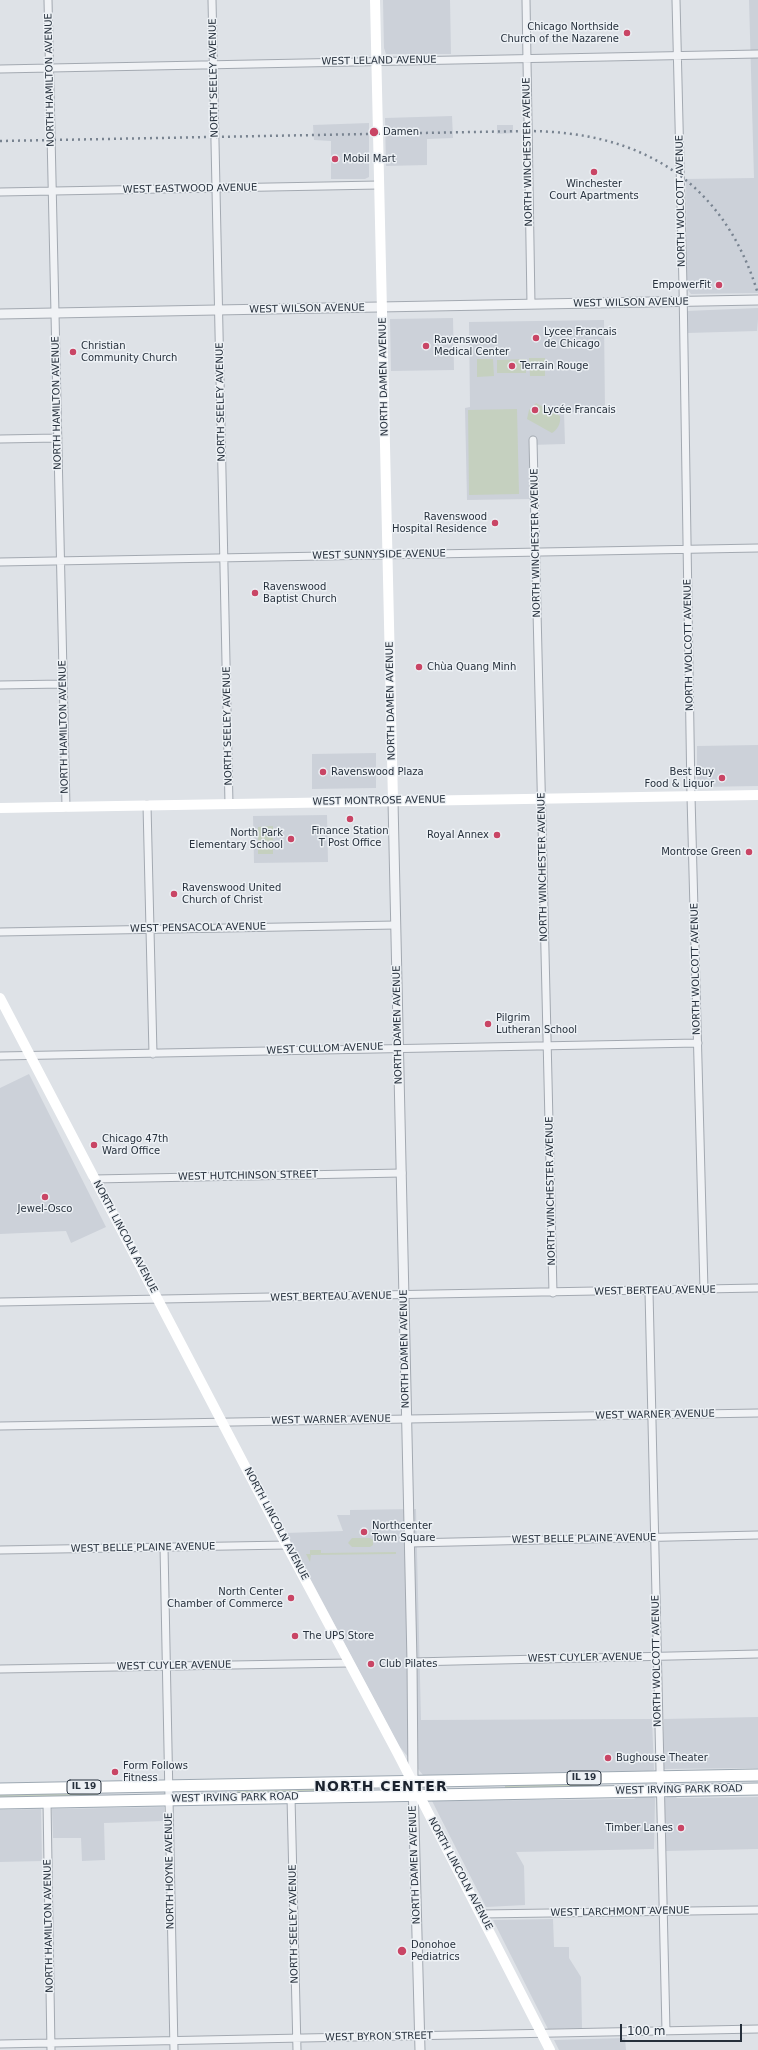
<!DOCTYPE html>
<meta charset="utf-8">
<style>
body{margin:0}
#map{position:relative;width:758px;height:2050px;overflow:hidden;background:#dee2e7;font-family:"DejaVu Sans",sans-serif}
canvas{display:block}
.scale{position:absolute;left:620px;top:2024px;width:122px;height:18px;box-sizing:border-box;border:2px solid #27313d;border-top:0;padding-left:5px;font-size:12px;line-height:14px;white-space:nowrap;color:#27313d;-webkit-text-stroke:3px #edf1f5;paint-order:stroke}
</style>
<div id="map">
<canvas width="758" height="2050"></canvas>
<div class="scale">100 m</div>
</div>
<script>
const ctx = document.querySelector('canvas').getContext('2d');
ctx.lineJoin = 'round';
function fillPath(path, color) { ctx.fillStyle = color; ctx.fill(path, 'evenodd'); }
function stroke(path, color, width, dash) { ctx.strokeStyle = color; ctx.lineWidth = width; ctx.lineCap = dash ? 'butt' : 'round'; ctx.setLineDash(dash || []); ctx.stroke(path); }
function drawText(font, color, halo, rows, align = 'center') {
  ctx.font = font + ' "DejaVu Sans",sans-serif'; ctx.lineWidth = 3; ctx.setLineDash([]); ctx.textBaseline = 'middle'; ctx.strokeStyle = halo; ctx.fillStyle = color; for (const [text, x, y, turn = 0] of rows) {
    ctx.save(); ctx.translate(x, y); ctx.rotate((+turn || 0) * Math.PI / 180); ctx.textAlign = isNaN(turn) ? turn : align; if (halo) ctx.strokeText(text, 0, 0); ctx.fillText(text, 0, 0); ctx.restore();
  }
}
fillPath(new Path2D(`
 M383 0H450L451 54H386L384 48Z
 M749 0H758V293L691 294 687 289 686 179 754 178Z
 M452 116 453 138 427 139V165L386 166 385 118Z
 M369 123V177L365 179H331V141L314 140 313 125Z
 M497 125H513V133L497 134Z
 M758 308V333L757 319V331L687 333 686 311Z
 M453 318 454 370 391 371 390 319Z
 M604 320 605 412H564L565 444 530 445 531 499 467 500 465 408 470 407 469 322Z
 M758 745V786L697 787V746Z
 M376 753V788L312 789V754Z
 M327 815 328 862 254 863 253 816Z
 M29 1074 106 1227 71 1243 66 1231 0 1234V1088Z
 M416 1509 421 1720 652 1719 654 1770 637 1773 633 1771 423 1775 399 1746 286 1533 343 1531 337 1515H350V1510Z
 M758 1717V1768L663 1769 664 1719Z
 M670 1795H674L677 1798 758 1797V1849L666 1851 665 1811 663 1809 664 1799Z
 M638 1796H652L655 1798 654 1849 516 1852 524 1866 525 1905 486 1907 432 1801 634 1799Z
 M164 1807V1821L104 1823 105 1860 82 1861 81 1838H53L52 1809Z
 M41 1809 42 1861 0 1862V1810Z
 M553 1919 554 1947H569V1958L581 1977 582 2028 548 2029 493 1920Z
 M625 2038 626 2050H559L554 2040Z`), '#ccd1d9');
fillPath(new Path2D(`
 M529 358H545V376H530Z
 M477 359H493L494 376 477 377Z
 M526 359V373H497V360Z
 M536 403 560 416C561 423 558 429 552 433L527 419 529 410Z
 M517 409 519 494 469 495 468 410Z
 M273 826V854H258V827Z
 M352 1538H370L373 1540V1545L370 1547H352L348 1543Z
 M310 1550H321V1553L396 1552V1554L311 1555 310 1562 306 1554H310Z
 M592 1783V1787L505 1789V1786L519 1784Z
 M322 1788V1791L237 1794V1791Z
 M98 1792V1795L84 1797 0 1798V1794Z`), '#c5d0bf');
const minor = new Path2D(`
 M48 0 66 807
 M212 0 229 804
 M526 0 531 304
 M676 0 683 286 691 796 704 1290
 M0 69 758 54
 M0 192 379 185
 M0 439 58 438
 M533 440 553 1293
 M0 562 758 548
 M0 685 63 684
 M147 805 153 1054
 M0 932 396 925
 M0 1056 698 1043
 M94 1179 402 1173
 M649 1291 666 2031
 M0 1302 758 1288
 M0 1426 758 1413
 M410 1543 758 1535
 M164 1547 174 2050
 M0 1550 287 1545
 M412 1662 758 1654
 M0 1669 349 1663
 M291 1797 297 2050
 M47 1802 51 2050
 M481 1914 758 1910
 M0 2044 758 2029`);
const tertiary = new Path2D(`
 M0 314 758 300
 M393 801 412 1662 413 1782 420 2050`);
const primary = new Path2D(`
 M0 1789 758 1775
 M0 1803 758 1789`);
stroke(minor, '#a3a9b1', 9);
stroke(tertiary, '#a3a9b1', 11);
stroke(primary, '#9da8b2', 13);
stroke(minor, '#f0f2f5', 7);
stroke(tertiary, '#f0f2f5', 9);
stroke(new Path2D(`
 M375 0 393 801
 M0 808 758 795
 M0 998 279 1531 398 1754 550 2050`), '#fff', 10);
stroke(primary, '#fff', 11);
stroke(new Path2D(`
 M0 141 526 131C641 131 724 181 758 294`), '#788390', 2.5, [2, 4]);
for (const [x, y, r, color] of [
 [627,33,4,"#c94565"],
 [374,132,5,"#c94565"],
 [335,159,4,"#c94565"],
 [594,172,4,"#c94565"],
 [719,285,4,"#c94565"],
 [536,338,4,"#c94565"],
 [426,346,4,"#c94565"],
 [73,352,4,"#c94565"],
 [512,366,4,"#c94565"],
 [535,410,4,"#c94565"],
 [495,523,4,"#c94565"],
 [255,593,4,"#c94565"],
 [419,667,4,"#c94565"],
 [323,772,4,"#c94565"],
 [722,778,4,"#c94565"],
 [350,819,4,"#c94565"],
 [497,835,4,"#c94565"],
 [291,839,4,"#c94565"],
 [749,852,4,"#c94565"],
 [174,894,4,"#c94565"],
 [488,1024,4,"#c94565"],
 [94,1145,4,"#c94565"],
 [45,1197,4,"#c94565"],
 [364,1532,4,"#c94565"],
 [291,1598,4,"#c94565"],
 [295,1636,4,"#c94565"],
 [371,1664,4,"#c94565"],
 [608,1758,4,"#c94565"],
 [115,1772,4,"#c94565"],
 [681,1828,4,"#c94565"],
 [402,1951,5,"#c94565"]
]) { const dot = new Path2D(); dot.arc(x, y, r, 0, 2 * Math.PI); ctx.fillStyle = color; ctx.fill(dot); stroke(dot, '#edf1f5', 1.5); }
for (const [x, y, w] of [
 [584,1778,34],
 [84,1787,34]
]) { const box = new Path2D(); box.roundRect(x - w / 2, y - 7, w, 14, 3); ctx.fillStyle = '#edf1f5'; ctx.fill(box); stroke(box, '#27313d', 1); }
drawText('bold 9px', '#27313d', null, [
 ["IL 19",584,1778],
 ["IL 19",84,1787]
]);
drawText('10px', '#27313d', '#edf1f5', [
 ["Chicago Northside",619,27,"right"],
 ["Church of the Nazarene",619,39,"right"],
 ["Damen",383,132],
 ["Mobil Mart",343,159],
 ["Winchester",594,184,"center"],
 ["Court Apartments",594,196,"center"],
 ["EmpowerFit",711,285,"right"],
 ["Lycee Francais",544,332],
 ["de Chicago",544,344],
 ["Ravenswood",434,340],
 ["Medical Center",434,352],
 ["Christian",81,346],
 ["Community Church",81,358],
 ["Terrain Rouge",520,366],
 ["Lycée Francais",543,410],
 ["Ravenswood",487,517,"right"],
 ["Hospital Residence",487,529,"right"],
 ["Ravenswood",263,587],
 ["Baptist Church",263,599],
 ["Chùa Quang Minh",427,667],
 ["Ravenswood Plaza",331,772],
 ["Best Buy",714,772,"right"],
 ["Food & Liquor",714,784,"right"],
 ["Finance Station",350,831,"center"],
 ["T Post Office",350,843,"center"],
 ["North Park",283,833,"right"],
 ["Elementary School",283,845,"right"],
 ["Royal Annex",489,835,"right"],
 ["Montrose Green",741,852,"right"],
 ["Ravenswood United",182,888],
 ["Church of Christ",182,900],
 ["Pilgrim",496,1018],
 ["Lutheran School",496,1030],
 ["Chicago 47th",102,1139],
 ["Ward Office",102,1151],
 ["Jewel-Osco",45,1209,"center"],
 ["Northcenter",372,1526],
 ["Town Square",372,1538],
 ["North Center",283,1592,"right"],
 ["Chamber of Commerce",283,1604,"right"],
 ["The UPS Store",303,1636],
 ["Club Pilates",379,1664],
 ["Bughouse Theater",616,1758],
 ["Form Follows",123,1766],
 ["Fitness",123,1778],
 ["Timber Lanes",673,1828,"right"],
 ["Donohoe",411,1945],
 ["Pediatrics",411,1957]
], 'left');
drawText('10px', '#27313d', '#edf1f5', [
 ["WEST LELAND AVENUE",379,61,-1],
 ["NORTH SEELEY AVENUE",214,78,-91],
 ["NORTH HAMILTON AVENUE",50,80,-91],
 ["NORTH WINCHESTER AVENUE",528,152,-91],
 ["WEST EASTWOOD AVENUE",190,189,-1],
 ["NORTH WOLCOTT AVENUE",681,201,-91],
 ["WEST WILSON AVENUE",631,303,-1],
 ["WEST WILSON AVENUE",307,309,-1],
 ["NORTH DAMEN AVENUE",384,377,-91],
 ["NORTH SEELEY AVENUE",221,402,-91],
 ["NORTH HAMILTON AVENUE",57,403,-91],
 ["NORTH WINCHESTER AVENUE",536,543,-91],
 ["WEST SUNNYSIDE AVENUE",379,555,-1],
 ["NORTH WOLCOTT AVENUE",689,645,-91],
 ["NORTH DAMEN AVENUE",391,701,-91],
 ["NORTH SEELEY AVENUE",228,726,-91],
 ["NORTH HAMILTON AVENUE",64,727,-91],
 ["WEST MONTROSE AVENUE",379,801,-1],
 ["NORTH WINCHESTER AVENUE",543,867,-91],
 ["WEST PENSACOLA AVENUE",198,928,-1],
 ["NORTH WOLCOTT AVENUE",696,969,-91],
 ["NORTH DAMEN AVENUE",398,1025,-91],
 ["WEST CULLOM AVENUE",325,1049,-2],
 ["WEST HUTCHINSON STREET",248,1176,-1],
 ["NORTH WINCHESTER AVENUE",551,1191,-91],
 ["NORTH LINCOLN AVENUE",125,1237,62],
 ["WEST BERTEAU AVENUE",655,1291,-1],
 ["WEST BERTEAU AVENUE",331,1297,-1],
 ["NORTH DAMEN AVENUE",405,1349,-91],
 ["WEST WARNER AVENUE",655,1415,-1],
 ["WEST WARNER AVENUE",331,1420,-1],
 ["NORTH LINCOLN AVENUE",276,1524,62],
 ["WEST BELLE PLAINE AVENUE",584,1539,-1],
 ["WEST BELLE PLAINE AVENUE",143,1548,-1],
 ["WEST CUYLER AVENUE",585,1658,-1],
 ["NORTH WOLCOTT AVENUE",657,1661,-91],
 ["WEST CUYLER AVENUE",174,1666,-1],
 ["WEST IRVING PARK ROAD",679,1790,-1],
 ["WEST IRVING PARK ROAD",235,1798,-1],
 ["NORTH DAMEN AVENUE",415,1865,-92],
 ["NORTH HOYNE AVENUE",170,1871,-91],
 ["NORTH LINCOLN AVENUE",460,1874,62],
 ["WEST LARCHMONT AVENUE",620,1912,-1],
 ["NORTH SEELEY AVENUE",294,1924,-91],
 ["NORTH HAMILTON AVENUE",49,1926,-91],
 ["WEST BYRON STREET",379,2037,-1]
]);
ctx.letterSpacing = '1px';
drawText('bold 14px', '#1a222e', '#edf1f5', [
 ["NORTH CENTER",381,1787]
]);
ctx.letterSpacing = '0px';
</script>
